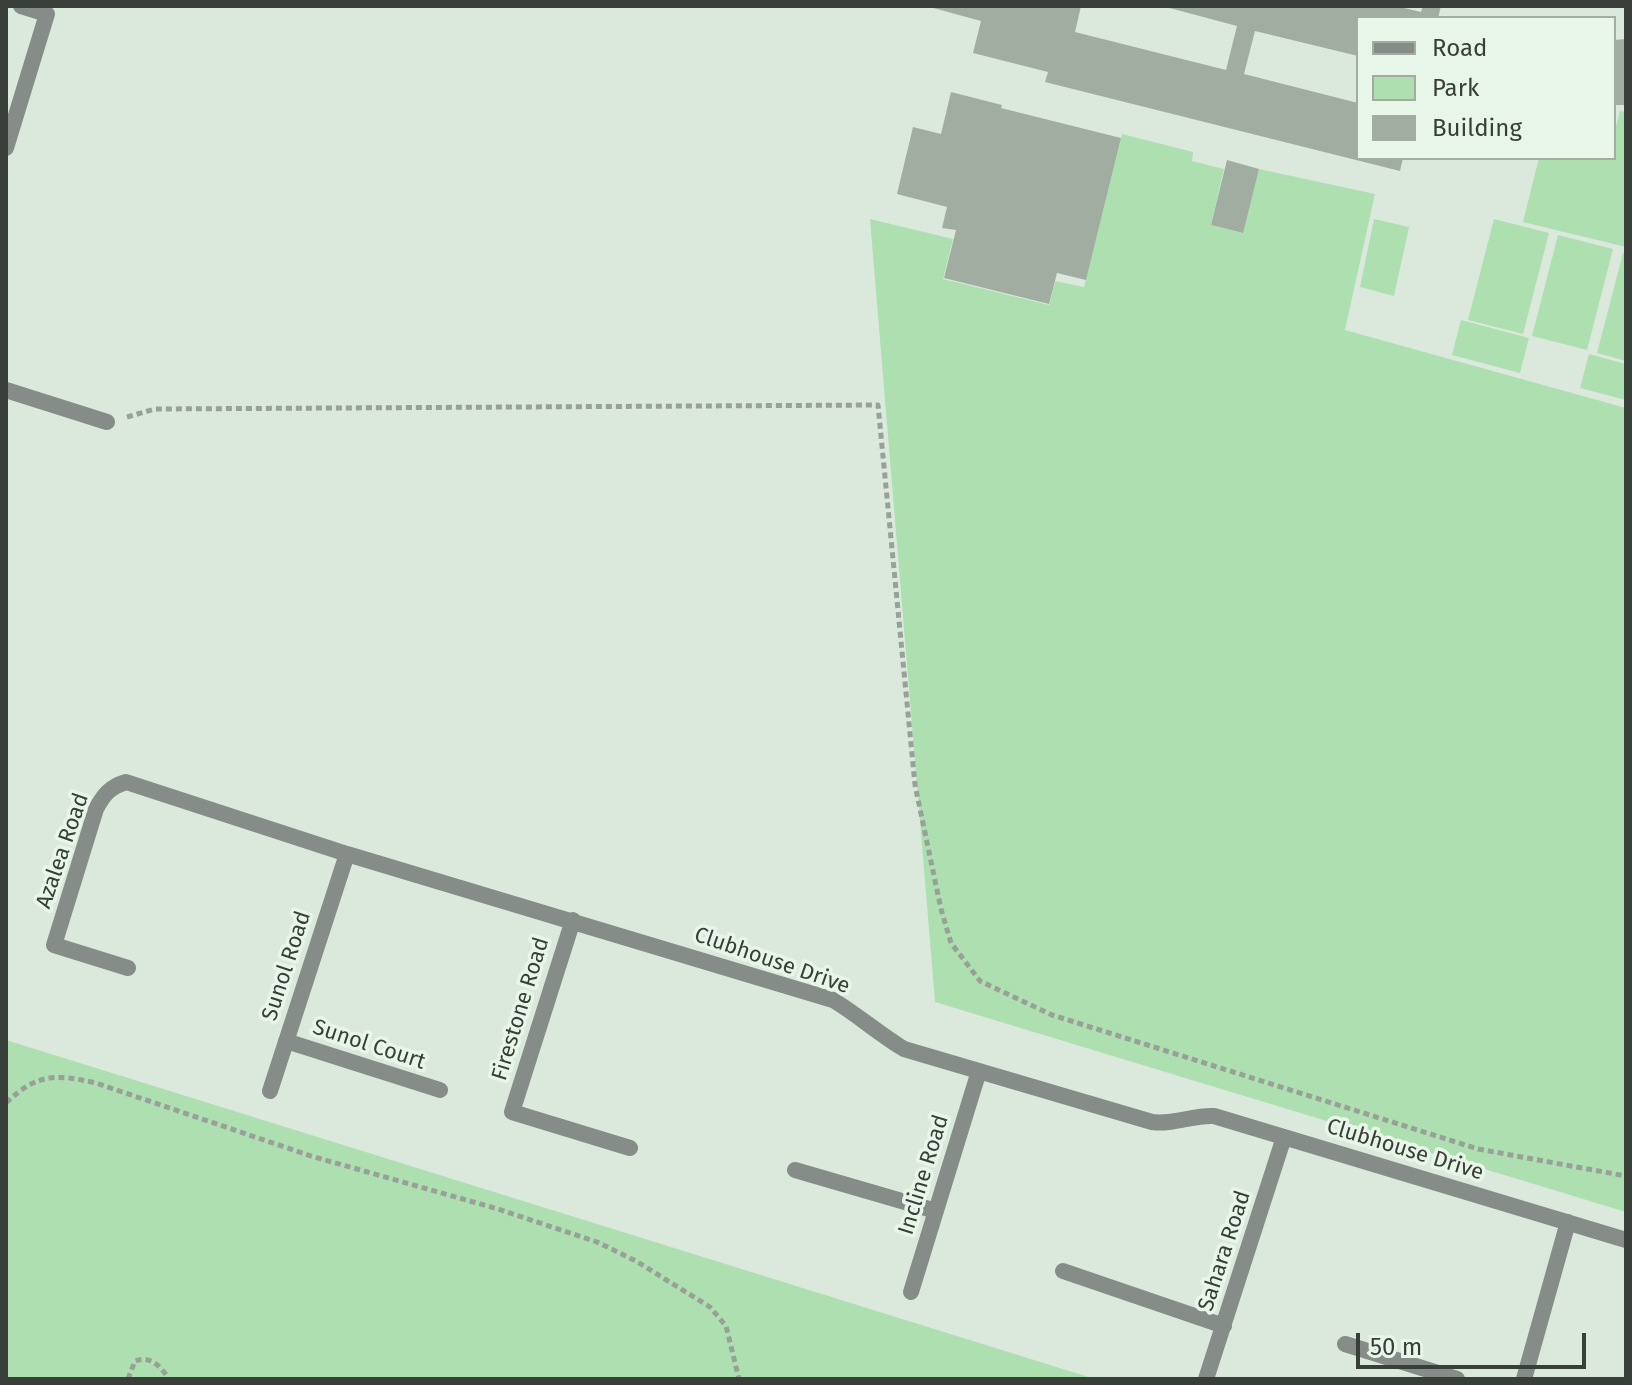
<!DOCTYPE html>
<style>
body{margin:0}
#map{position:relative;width:1632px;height:1385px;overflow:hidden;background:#dbe9dc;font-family:"Fira Sans",sans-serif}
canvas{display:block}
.frame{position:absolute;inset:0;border:8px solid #383e38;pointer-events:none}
.legend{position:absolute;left:1356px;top:16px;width:260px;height:144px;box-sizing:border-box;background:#e8f6e9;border:2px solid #a2aca2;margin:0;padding:10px 14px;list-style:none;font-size:24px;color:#383e38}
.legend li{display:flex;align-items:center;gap:16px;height:40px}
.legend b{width:40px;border:2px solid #a2aca2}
.scale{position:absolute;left:1356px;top:1333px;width:230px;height:36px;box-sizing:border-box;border:4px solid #383e38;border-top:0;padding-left:10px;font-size:24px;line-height:28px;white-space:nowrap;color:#383e38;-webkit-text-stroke:6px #e8f6e9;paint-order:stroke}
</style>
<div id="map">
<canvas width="1632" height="1385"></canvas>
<div class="frame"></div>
<ul class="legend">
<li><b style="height:10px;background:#868c87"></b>Road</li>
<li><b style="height:22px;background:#aedfb1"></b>Park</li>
<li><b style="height:22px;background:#a0ada0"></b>Building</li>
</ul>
<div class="scale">50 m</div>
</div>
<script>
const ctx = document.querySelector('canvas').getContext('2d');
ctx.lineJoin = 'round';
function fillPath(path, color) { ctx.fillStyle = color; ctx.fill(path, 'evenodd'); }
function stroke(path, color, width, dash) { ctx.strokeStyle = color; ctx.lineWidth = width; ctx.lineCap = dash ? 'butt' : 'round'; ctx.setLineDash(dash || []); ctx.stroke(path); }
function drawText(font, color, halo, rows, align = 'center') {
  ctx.font = font + ' "Fira Sans",sans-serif'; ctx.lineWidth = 7; ctx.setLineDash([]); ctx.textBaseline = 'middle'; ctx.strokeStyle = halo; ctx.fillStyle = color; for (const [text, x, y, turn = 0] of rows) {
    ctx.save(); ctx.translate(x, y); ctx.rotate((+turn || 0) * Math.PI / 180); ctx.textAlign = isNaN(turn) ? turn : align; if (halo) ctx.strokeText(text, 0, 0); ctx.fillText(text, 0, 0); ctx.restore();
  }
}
fillPath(new Path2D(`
 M1620 111 1626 112V247L1523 222 1539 158H1614V134Z
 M1122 134 1193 152 1192 161 1224 169 1211 225 1242 233 1259 169 1375 194 1345 330 1626 408V1212L935 1002 870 219 953 239 943 279 1049 305 1055 281 1084 287Z
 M1374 219 1409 227 1394 296 1360 287Z
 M1494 219 1549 233 1523 334 1468 320Z
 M1558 235 1613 249 1587 350 1532 336Z
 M1623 253 1626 254V361L1597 353Z
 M1461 320 1529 338 1520 373 1452 355Z
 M1589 354 1626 364V400L1580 388Z
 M6 1040 1095 1379H6Z`), '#aedfb1');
fillPath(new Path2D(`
 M926 6H1081L1075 32 1226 70 1237 26 1162 6H1396L1421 12 1423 6H1441L1438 18H1358V56L1255 31 1244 74 1358 103V158H1403L1400 171 1045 82 1048 72 973 53 981 21Z
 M1626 39V105H1614V40Z
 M951 92 1002 105 1001 108 1121 138 1086 280 1057 273 1049 304 944 278 956 230 942 228 947 207 897 194 913 127 941 134Z
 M1227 160 1259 169 1243 233 1211 225Z`), '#a0ada0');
stroke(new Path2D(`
 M127 417 155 409 878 405 915 785 941 909 951 943 980 981 1052 1015 1478 1149 1626 1176
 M6 1103C37 1073 56 1074 96 1083L311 1156 498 1209 597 1242 636 1261 710 1307 726 1326 739 1379
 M128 1379 135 1361C151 1355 161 1367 169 1379`), '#97a197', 5, [6, 4]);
stroke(new Path2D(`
 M6 148 47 14 21 6
 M6 390 107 422
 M573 920 512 1112 630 1148
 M128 968 54 945 96 809C104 794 110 787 126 782L347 854 833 1000C858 1015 879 1034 904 1049L1152 1122C1174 1125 1192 1115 1214 1116L1626 1240
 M286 1041 440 1090
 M270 1091 347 854
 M795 1170 936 1211
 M1063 1271 1224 1326
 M911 1292 979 1071
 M1345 1344 1457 1379
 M1206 1379 1284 1137
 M1524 1379 1568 1222`), '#868c87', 16);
drawText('22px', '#383e38', '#e8f6e9', [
 ["Azalea Road",63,851,-71],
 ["Clubhouse Drive",772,961,19],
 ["Sunol Road",287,966,-72],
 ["Firestone Road",521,1009,-73],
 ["Sunol Court",369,1045,18],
 ["Clubhouse Drive",1405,1150,17],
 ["Incline Road",924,1175,-73],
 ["Sahara Road",1225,1251,-72]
]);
</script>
